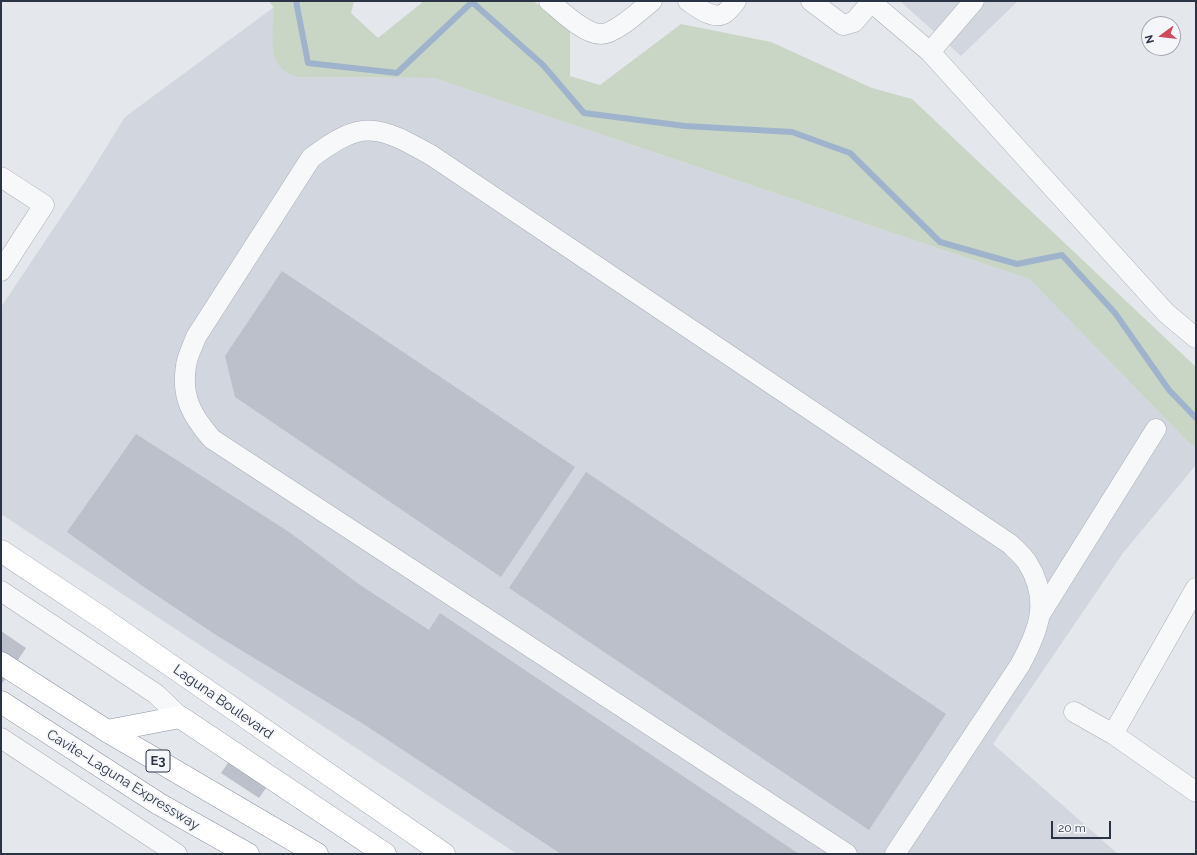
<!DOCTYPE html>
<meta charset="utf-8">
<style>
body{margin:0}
#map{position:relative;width:1197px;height:855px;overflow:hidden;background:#e4e7ec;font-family:Raleway,sans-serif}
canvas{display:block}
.frame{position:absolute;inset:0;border:2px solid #2b3445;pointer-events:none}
.north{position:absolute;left:1141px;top:16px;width:40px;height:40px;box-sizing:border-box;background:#f4f6f9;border:1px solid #a4a8b1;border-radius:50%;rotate:255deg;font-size:11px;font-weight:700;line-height:16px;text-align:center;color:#2b3445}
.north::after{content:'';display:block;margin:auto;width:14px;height:18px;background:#d1495b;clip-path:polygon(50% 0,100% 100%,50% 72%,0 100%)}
.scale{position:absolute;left:1051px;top:821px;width:60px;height:18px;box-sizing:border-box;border:2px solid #2b3445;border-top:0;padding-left:5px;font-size:12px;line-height:14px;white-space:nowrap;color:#2b3445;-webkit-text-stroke:3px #f4f6f9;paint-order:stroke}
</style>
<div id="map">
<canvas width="1197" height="855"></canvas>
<div class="frame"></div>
<div class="north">N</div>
<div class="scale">20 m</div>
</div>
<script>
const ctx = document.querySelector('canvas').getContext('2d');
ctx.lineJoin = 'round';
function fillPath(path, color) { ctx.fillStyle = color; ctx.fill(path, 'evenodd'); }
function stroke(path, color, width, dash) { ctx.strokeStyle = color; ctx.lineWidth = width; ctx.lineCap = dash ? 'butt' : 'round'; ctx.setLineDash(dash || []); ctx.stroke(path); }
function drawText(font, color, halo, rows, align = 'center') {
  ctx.font = font + ' Raleway,sans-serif'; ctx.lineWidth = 3.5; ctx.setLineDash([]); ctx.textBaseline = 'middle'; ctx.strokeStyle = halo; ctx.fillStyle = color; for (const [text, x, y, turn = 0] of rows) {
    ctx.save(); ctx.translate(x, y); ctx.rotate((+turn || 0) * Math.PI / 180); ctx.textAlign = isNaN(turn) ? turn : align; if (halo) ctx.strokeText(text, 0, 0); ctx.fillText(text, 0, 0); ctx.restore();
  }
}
fillPath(new Path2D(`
 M900 1H1018L961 56Z
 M274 7 273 49 299 77 434 78 1029 279 1196 450V465L1123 553 993 744 1118 854H517L1 514V307L86 180 125 117Z`), '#d2d6de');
fillPath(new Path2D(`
 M269 1H354L351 13 378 38 424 1H533L570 26V76L600 85 681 24 771 42 872 88 912 99 1196 367V450L1029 279 434 78 299 77C265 71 273 34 274 8Z`), '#c9d6c5');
stroke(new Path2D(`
 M296 1 308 63 397 73 472 2 543 65 584 113 685 126 792 132 850 153 940 242 1017 264 1062 255 1115 313 1169 390 1196 418`), '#9fb4cc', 6);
fillPath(new Path2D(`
 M282 271 575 467 501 577 235 397 225 356Z
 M136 434 289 532 360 585 429 630 440 613 799 854H561L365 725 216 635 141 585 67 532Z
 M586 472 946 714 869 830 509 588Z
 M1 631 26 648 1 685Z
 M230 760 268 785 259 798 221 773Z`), '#bbc0ca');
const minor = new Path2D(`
 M549 1C561 11 584 34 601 34 615 34 641 10 652 1
 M688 1C697 7 714 21 725 13 729 10 733 5 736 1
 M811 1 843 25 854 22 871 2
 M870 1 930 52 1166 313 1196 338
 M930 52 974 1
 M1 177 44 205 1 271
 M1196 588 1113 734 1196 792
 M1 591 156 694 180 717
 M1041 613 1156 429
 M1074 712 1113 734
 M1 738 177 854
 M847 854 212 439C192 416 181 397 186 366 187 356 193 346 196 337L311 158C362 119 378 125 431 155L1010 544C1016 550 1023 556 1027 562 1051 600 1039 630 1020 665L895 854`);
const major = new Path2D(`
 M1 551 99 616 444 854`);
const highway = new Path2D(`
 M1 663 107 731 317 854
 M1 702 159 804 248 854
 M107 731 180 717 385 854`);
stroke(minor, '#a9aeb7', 21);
stroke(major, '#a3abb8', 23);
stroke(highway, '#8b94a3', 23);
stroke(minor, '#f7f8fa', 20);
stroke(major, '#fff', 22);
stroke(highway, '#fff', 22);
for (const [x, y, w] of [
 [158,761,24]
]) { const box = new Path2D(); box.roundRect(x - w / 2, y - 11, w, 22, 3); ctx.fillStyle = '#f4f6f9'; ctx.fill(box); stroke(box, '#2b3445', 1); }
drawText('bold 13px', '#2b3445', null, [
 ["E3",158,761]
]);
drawText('14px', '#2b3445', '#f4f6f9', [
 ["Laguna Boulevard",223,702,35],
 ["Cavite–Laguna Expressway",123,780,32]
]);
</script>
